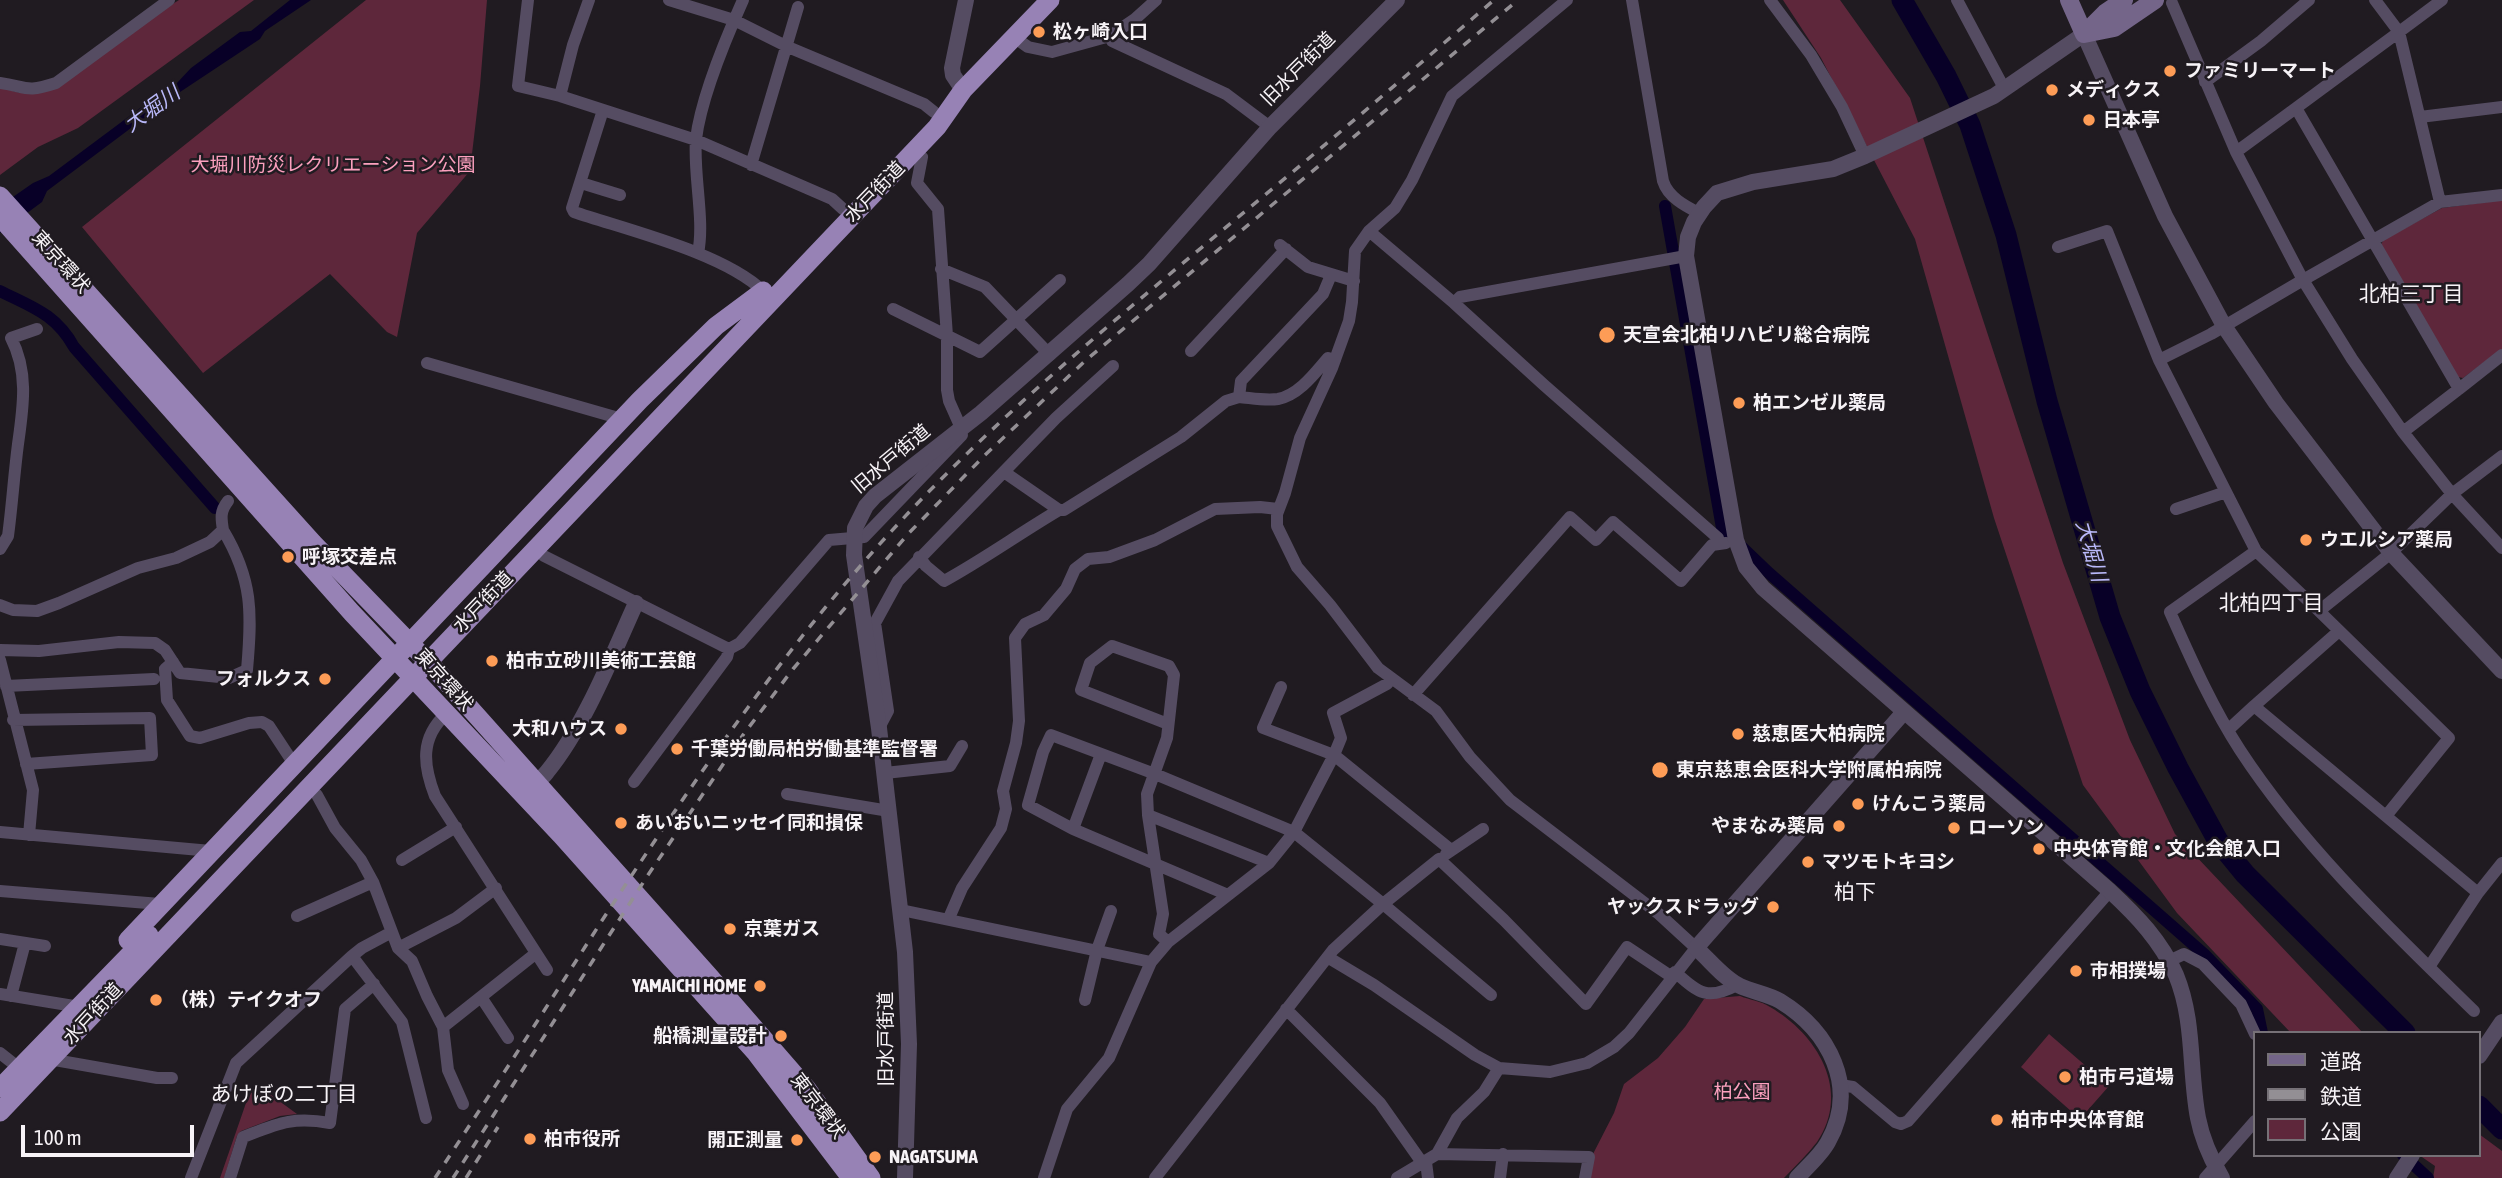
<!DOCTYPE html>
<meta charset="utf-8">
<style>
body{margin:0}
#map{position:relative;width:2502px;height:1178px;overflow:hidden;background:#201b21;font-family:"Asap Condensed","Noto Sans JP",sans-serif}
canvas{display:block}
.legend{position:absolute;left:2253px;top:1031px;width:228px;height:126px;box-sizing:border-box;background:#201b21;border:2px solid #767177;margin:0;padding:9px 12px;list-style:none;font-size:21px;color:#f7f3f7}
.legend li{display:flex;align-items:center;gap:14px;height:35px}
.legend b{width:35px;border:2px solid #767177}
.scale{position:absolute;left:21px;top:1125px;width:173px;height:32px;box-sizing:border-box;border:4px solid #f7f3f7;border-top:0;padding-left:9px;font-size:21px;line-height:24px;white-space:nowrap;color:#f7f3f7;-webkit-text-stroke:5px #201b21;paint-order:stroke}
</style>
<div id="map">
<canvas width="2502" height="1178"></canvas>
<ul class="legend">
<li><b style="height:9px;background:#746589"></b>道路</li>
<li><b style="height:9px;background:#938f94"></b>鉄道</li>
<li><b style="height:19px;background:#5e273b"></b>公園</li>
</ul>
<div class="scale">100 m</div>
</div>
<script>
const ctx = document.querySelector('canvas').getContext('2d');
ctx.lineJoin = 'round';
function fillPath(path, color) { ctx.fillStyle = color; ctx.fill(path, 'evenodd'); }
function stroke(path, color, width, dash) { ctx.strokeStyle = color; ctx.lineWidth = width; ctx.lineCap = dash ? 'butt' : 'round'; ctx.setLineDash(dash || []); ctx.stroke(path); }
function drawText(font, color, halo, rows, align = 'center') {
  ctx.font = font + ' "Asap Condensed","Noto Sans JP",sans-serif'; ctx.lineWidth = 5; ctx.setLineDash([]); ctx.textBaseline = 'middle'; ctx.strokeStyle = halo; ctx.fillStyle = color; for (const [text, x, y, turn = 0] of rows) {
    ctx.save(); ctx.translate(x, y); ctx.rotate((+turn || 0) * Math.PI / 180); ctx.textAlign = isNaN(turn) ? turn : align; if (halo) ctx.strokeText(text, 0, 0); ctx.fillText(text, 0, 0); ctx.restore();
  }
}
fillPath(new Path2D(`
 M179 0H254L78 128 38 147 0 175V87L16 92 32 94Z
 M366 0H487L480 86 470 171 417 233 397 337 387 332 330 274 203 373 82 227Z
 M1783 0H1840L1910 98 2063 563 2130 740 2175 834 2363 1033H2291L2177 913 2083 785 1994 518 1915 239 1821 58Z
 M2502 200V349L2463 378 2458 377 2381 246 2383 240 2442 208Z
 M1740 996C1750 1000 1761 1001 1770 1007 1817 1034 1852 1091 1817 1142 1807 1155 1795 1166 1784 1178H1589L1594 1152 1614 1113 1624 1084 1658 1058 1685 1027 1704 999Z
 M2049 1034 2109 1086 2080 1119 2021 1067Z
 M256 1084 297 1114 280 1116 241 1131 237 1136 224 1178H220L246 1103Z
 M2479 1134 2502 1151V1178H2433L2435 1166 2419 1155H2479Z`), '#5e273b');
fillPath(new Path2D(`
 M290 0H311L265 31 260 39 171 98 47 191 42 202 0 233V206L33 183 49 176 163 91 176 84 191 68 240 32 251 31Z`), '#080027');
stroke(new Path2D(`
 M1665 206 1722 528 1769 573 2204 954 2257 1009 2262 1033
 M0 291C32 307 56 314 74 347L215 508
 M2403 1155 2428 1178`), '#080027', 12);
stroke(new Path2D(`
 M1902 0 1946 76 1970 125 2006 235 2047 401 2110 617 2140 691 2178 768 2218 841 2245 874 2405 1033
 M2479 1106 2502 1129`), '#080027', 21);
stroke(new Path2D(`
 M528 0 518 86 560 96 696 140 832 199 843 209
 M669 0 734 20 788 47 924 104 934 112
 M1632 0 1663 181C1668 197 1685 206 1699 213
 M1770 0 1811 55 1842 107 1865 156
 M1957 0 2005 90
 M2442 0 2399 32 2440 202 2502 195
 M2172 3 2236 152 2296 108 2459 389 2502 355
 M1110 36 1112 41 1226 94 1270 127
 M1014 37 1028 47 1052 52 1110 36 1135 19 1156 0
 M2205 82 2261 41 2309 0
 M0 83C28 87 25 93 56 83L169 0
 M560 96 573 45 589 0
 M2296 108 2399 32 2375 0
 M603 110 572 208 574 212C627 230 724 253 763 291
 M2420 117 2502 107
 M915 151 922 157 917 183 938 209 947 336V390L949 401 961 428
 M2236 152 2303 280 2440 202
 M751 165 798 7
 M581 183 620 195
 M1369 231 1454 303 1544 385 1718 538 1719 544
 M1280 245 1308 267 1354 281
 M2058 247 2107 231 2159 360 2256 551 2319 611 2391 553 2452 494 2502 456
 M698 253C705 221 693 173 696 139 701 98 726 38 743 0
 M941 269 985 287 1050 355
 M1454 303 1460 297 1686 256
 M893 309 980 352 1060 280
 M1191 351 1286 249
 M2159 360 2211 334 2303 280 2352 359 2403 432 2459 389
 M427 363 615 417 620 421
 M1239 397C1251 398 1266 401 1278 399 1299 395 1315 373 1328 358L1335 360
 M2403 432 2452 494 2502 548
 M1004 472 1059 510H1064L1181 437 1226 401 1239 397 1241 381 1323 294 1331 275
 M2176 509 2226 492
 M0 549 8 536C12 506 14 475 18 444 23 408 29 372 11 338L37 329
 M2256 551 2170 612C2191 659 2212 707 2240 750 2304 848 2391 930 2474 1011
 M544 556 729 649 740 643 829 540 864 537 962 435
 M919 557 926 566 944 581C984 559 1020 533 1059 510
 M0 605 13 610 37 611 59 603 138 568 176 558 210 542 223 530C221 518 220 511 228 501
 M2319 611 2449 738 2386 816
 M0 650 39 651 119 642 155 643 165 650 180 673 229 678 247 670C252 613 253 580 223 530
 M0 660 33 790 29 835
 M173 662 165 669 167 700 190 736 200 738 249 723 262 722 269 726 294 764
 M1391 679 1387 684 1333 713 1341 738 1334 755 1451 850
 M6 686 154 679
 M1413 695 1570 517 1596 540 1613 522 1681 581 1712 545 1726 543
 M2254 706 2339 631
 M446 714C420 738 423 765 435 796L547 970
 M13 720 150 718 152 755 26 764
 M1168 724 1081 690 1090 663 1112 646 1169 666 1174 675 1167 738 1147 794 1148 815 1163 914 1159 934 1168 942
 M879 728 888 711 875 623 898 581 1056 418 1113 366
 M2228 730 2254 706 2478 893 2502 863
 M885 773 950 766 962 746
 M634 782 727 657 729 649
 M787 794 889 811
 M317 795 335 828 361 860 373 882 398 948 412 961 427 996 443 1027 448 1070 463 1104
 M1148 815 1269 863
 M1073 829 1101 754
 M0 832 211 851
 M1446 854 1483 829
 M402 860 456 827
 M0 891 160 904
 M1228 895 1073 829 1028 805 1043 752 1051 735 1155 774 1294 832 1383 904 1439 859 1504 920 1586 1004 1627 947 1672 977
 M901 910 1151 962
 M297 916 373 882
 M949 918 962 888 1001 828 1006 809 1003 791 1016 743 1019 721 1015 638 1025 624 1044 615 1066 589 1075 569 1088 559 1109 557 1155 540 1215 509 1260 507 1278 509
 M0 939 45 946
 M398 948 456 918 496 888
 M352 956 402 1022 426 1118
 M1329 958 1374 985 1475 1055 1499 1068 1550 1072 1587 1063 1614 1047 1629 1033 1696 948 1659 914 1510 800 1470 757 1436 711 1378 668 1330 605 1297 567 1277 526V514L1285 493 1300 438 1332 368 1349 321 1352 302 1355 251 1369 231 1395 208 1412 180 1452 96 1567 0
 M2169 961 2184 954 2203 964 2241 1004 2255 1034
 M2429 967 2478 893
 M1675 972C1699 993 1707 1001 1737 985
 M0 994 80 1007
 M11 996 25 943
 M481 997 508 1038
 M1085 1000 1097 950 1111 911
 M1286 1009 1380 1103 1423 1164
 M443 1027 535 954
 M0 1053 19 1068
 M49 1059 157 1078H172
 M1840 1085 1853 1087 1895 1122 1901 1124 1908 1121 2110 891
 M1437 1154 1589 1157 1585 1178
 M1426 1162 1428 1178
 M191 1178 236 1063 352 956 362 948 390 933
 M230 1178 243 1137C277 1124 292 1116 330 1123L345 1009 374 984
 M1044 1178 1067 1109 1109 1058 1151 962 1168 942 1269 863 1294 832 1334 755 1263 728 1281 687
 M1155 1178 1333 950 1383 904 1491 995
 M1397 1178 1437 1154 1457 1118 1484 1092 1499 1068
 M1500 1178 1503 1154
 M2205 1178 2255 1121`), '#554c62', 12);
stroke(new Path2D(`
 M963 90 953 75 952 68 966 0
 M527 790C534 784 542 779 547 772 584 727 612 656 636 603
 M2479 1056 2502 1022
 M905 1178 909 1044 905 952 879 728 854 555 855 528 866 506 875 496 981 413 1128 284 1149 264 1270 127 1397 0
 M1797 1178C1807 1167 1821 1155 1828 1142 1859 1087 1829 1031 1780 1001 1768 994 1753 992 1740 986 1723 978 1710 960 1696 948L1904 712
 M2222 1178C2211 1159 2202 1139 2198 1118 2189 1071 2195 1021 2176 975 2161 941 2137 916 2110 891L1763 588 1746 567 1736 540 1686 256 1688 237 1694 222 1704 207 1717 193 1753 182 1833 169 1865 156 1994 96 2084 34 2165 216 2224 326 2276 403 2391 553 2502 671
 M2397 1178 2412 1155`), '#554c62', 16);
stroke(new Path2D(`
 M2069 0 2084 34
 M2084 34 2114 28 2155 0
 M2084 34 2105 13 2124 0`), '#746589', 18);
stroke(new Path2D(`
 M0 196 313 543 435 669 709 976 807 1089 871 1178
 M0 217 352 613 561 835 756 1053 851 1178
 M128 940 640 400 716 326 763 291
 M0 1088 149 935
 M0 1112 937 127 963 90 1050 0`), '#9782b5', 19);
stroke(new Path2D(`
 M435 1178C491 1093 546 1008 601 922 692 783 785 646 898 524 1000 414 1116 319 1231 223 1320 150 1407 75 1494 0
 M453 1178 648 875 743 735 793 669 908 534 985 455 1086 360 1518 0
 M466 1178 498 1127`), '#938f94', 3.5, [9, 9]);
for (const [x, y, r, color] of [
 [1039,32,7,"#fd9c56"],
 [2170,71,7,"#fd9c56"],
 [2052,90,7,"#fd9c56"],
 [2089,120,7,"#fd9c56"],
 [1607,335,9,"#fd9c56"],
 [1739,403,7,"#fd9c56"],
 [2306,540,7,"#fd9c56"],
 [288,557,7,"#fd9c56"],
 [492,661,7,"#fd9c56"],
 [325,679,7,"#fd9c56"],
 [621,729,7,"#fd9c56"],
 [1738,734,7,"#fd9c56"],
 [677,749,7,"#fd9c56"],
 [1660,770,9,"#fd9c56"],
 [1858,804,7,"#fd9c56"],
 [621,823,7,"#fd9c56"],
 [1839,826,7,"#fd9c56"],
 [1954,828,7,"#fd9c56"],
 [2039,849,7,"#fd9c56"],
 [1808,862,7,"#fd9c56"],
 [1773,907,7,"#fd9c56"],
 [730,929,7,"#fd9c56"],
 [2076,971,7,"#fd9c56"],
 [760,986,7,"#fd9c56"],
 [156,1000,7,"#fd9c56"],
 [781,1036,7,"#fd9c56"],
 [2065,1077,7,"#fd9c56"],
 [1997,1120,7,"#fd9c56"],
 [530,1139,7,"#fd9c56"],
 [797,1140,7,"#fd9c56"],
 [875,1157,7,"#fd9c56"]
]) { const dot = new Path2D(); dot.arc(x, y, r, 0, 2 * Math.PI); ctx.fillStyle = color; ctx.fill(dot); stroke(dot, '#201b21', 2.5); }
drawText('bold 19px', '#f7f3f7', '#201b21', [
 ["松ヶ崎入口",1053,32],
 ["ファミリーマート",2184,71],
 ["メディクス",2066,90],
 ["日本亭",2103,120],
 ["天宣会北柏リハビリ総合病院",1623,335],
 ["柏エンゼル薬局",1753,403],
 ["ウエルシア薬局",2320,540],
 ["呼塚交差点",302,557],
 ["柏市立砂川美術工芸館",506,661],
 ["フォルクス",311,679,"right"],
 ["大和ハウス",607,729,"right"],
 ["慈恵医大柏病院",1752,734],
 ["千葉労働局柏労働基準監督署",691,749],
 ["東京慈恵会医科大学附属柏病院",1676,770],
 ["けんこう薬局",1872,804],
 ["あいおいニッセイ同和損保",635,823],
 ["やまなみ薬局",1825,826,"right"],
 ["ローソン",1968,828],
 ["中央体育館・文化会館入口",2053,849],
 ["マツモトキヨシ",1822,862],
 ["ヤックスドラッグ",1759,907,"right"],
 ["京葉ガス",744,929],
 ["市相撲場",2090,971],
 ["YAMAICHI HOME",746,986,"right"],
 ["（株）テイクオフ",170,1000],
 ["船橋測量設計",767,1036,"right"],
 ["柏市弓道場",2079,1077],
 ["柏市中央体育館",2011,1120],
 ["柏市役所",544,1139],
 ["開正測量",783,1140,"right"],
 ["NAGATSUMA",889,1157]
], 'left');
drawText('19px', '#f7f3f7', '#201b21', [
 ["旧水戸街道",1298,69,-45],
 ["水戸街道",875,192,-46],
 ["東京環状",61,262,48],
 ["旧水戸街道",891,459,-40],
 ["水戸街道",483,602,-46],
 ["東京環状",444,680,48],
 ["水戸街道",93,1014,-47],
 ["旧水戸街道",886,1039,-90],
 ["東京環状",818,1106,53]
]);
drawText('19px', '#fca0be', '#201b21', [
 ["大堀川防災レクリエーション公園",333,165],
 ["柏公園",1742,1092]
]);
drawText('italic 21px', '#b9b8f9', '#201b21', [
 ["大堀川",152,109,-36],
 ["大堀川",2091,551,74]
]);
drawText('21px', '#f7f3f7', '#201b21', [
 ["北柏三丁目",2411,294],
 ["北柏四丁目",2271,603],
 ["柏下",1855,892],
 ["あけぼの二丁目",284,1094]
]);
</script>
